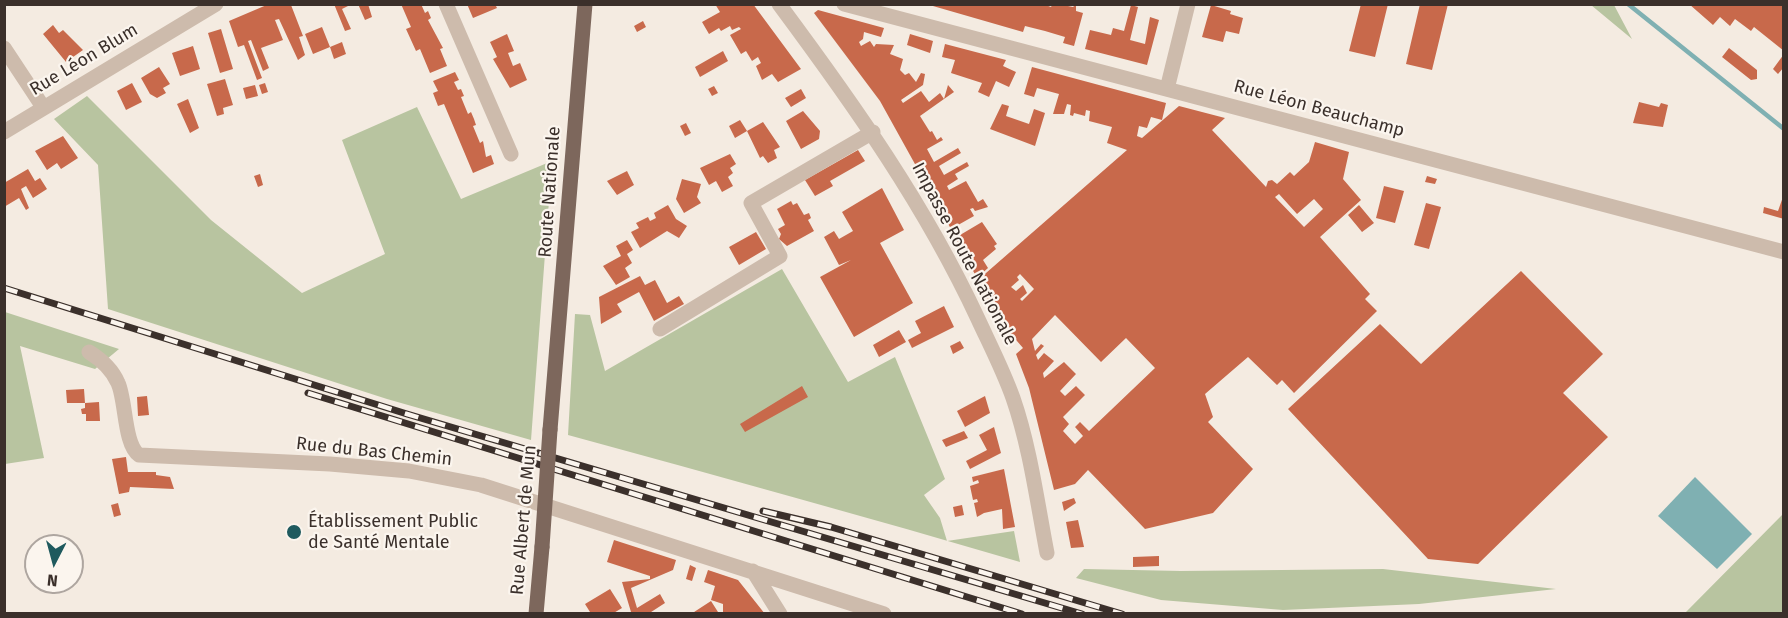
<!DOCTYPE html>
<meta charset="utf-8">
<style>
body{margin:0}
#map{position:relative;width:1788px;height:618px;overflow:hidden;background:#f4ebe1;font-family:"Fira Sans",sans-serif}
canvas{display:block}
.frame{position:absolute;inset:0;border:6px solid #3b302b;pointer-events:none}
.north{position:absolute;left:24px;top:534px;width:60px;height:60px;box-sizing:border-box;background:#fbf5ee;border:2px solid #aea6a0;border-radius:50%;rotate:186deg;font-size:16px;font-weight:700;line-height:24px;text-align:center;color:#3b302b}
.north::after{content:'';display:block;margin:auto;width:21px;height:27px;background:#1f5a5e;clip-path:polygon(50% 0,100% 100%,50% 72%,0 100%)}
</style>
<div id="map">
<canvas width="1788" height="618"></canvas>
<div class="frame"></div>
<div class="north">N</div>
</div>
<script>
const ctx = document.querySelector('canvas').getContext('2d');
ctx.lineJoin = 'round';
function fillPath(path, color) { ctx.fillStyle = color; ctx.fill(path, 'evenodd'); }
function stroke(path, color, width, dash) { ctx.strokeStyle = color; ctx.lineWidth = width; ctx.lineCap = dash ? 'butt' : 'round'; ctx.setLineDash(dash || []); ctx.stroke(path); }
function drawText(font, color, halo, rows, align = 'center') {
  ctx.font = font + ' "Fira Sans",sans-serif'; ctx.lineWidth = 4.5; ctx.setLineDash([]); ctx.textBaseline = 'middle'; ctx.strokeStyle = halo; ctx.fillStyle = color; for (const [text, x, y, turn = 0] of rows) {
    ctx.save(); ctx.translate(x, y); ctx.rotate((+turn || 0) * Math.PI / 180); ctx.textAlign = isNaN(turn) ? turn : align; if (halo) ctx.strokeText(text, 0, 0); ctx.fillText(text, 0, 0); ctx.restore();
  }
}
fillPath(new Path2D(`
 M1591 5H1614L1632 39Z
 M87 96 211 220 302 293 385 254 342 140 417 107 461 199 552 161 531 440 387 399 108 309 98 165 54 119Z
 M782 269 848 382 895 357 945 479 924 495 940 518 947 541 1014 531 1020 562C870 518 719 476 568 435L575 314 590 315 605 371Z
 M5 312 119 349 95 369 20 346 44 458 5 464Z
 M1783 514V613H1685Z
 M1084 569 1181 571 1383 569 1556 589 1419 604 1283 610 1161 600 1076 578Z`), '#b8c4a0');
fillPath(new Path2D(`
 M1695 477 1752 534 1717 569 1658 516Z`), '#7fb0b2');
stroke(new Path2D(`
 M1628 4 1784 129`), '#7fb0b2', 4.5);
fillPath(new Path2D(`
 M269 4 291 5 303 36 299 37 305 55 298 60 279 19 275 20 283 40 261 48 269 68 263 71 251 40 248 41 262 78 257 80 244 45 238 47 229 21Z
 M334 4H352L342 9 351 29 345 31Z
 M358 4H368L372 17 365 20Z
 M401 4H421L425 13 428 11 431 18 428 20 443 48 440 49 447 66 430 73 420 49 416 51 406 29 411 27Z
 M467 4H495L497 8 473 18Z
 M715 4H753L801 69 778 82 772 74 762 80 756 66 761 63 758 57 752 61 746 51 741 54 730 35 741 29 739 27 732 30 730 26 721 31 719 28 709 34 702 22 720 12Z
 M926 4H1043L1051 7 1052 5H1063L1073 7 1076 4V11L1083 13 1074 46 1063 43 1065 37 1045 31 1025 26 1023 32Z
 M1361 4H1388L1375 57 1349 51Z
 M1420 4H1448L1432 70 1406 64Z
 M1689 4H1784V51L1754 27 1751 31 1735 19 1730 26 1720 17 1713 25Z
 M1131 5 1138 7 1130 40 1145 44 1150 17 1159 20 1147 65 1085 49 1090 30 1111 35 1113 28 1124 31Z
 M1211 5 1231 11 1230 14 1243 18 1239 34 1226 31 1223 42 1202 37Z
 M818 10 884 28 881 37 864 32 863 39 859 42 861 46 870 41 874 47 876 44 894 45 890 54 903 59 900 70 905 75 909 73 916 82 921 73 925 74 923 85 901 100 903 103 921 91 929 102 940 93 944 99 920 116 930 132 932 131 937 140 941 137 943 140 927 149 934 162 958 148 961 153 939 166 944 175 967 162 969 166 955 174 958 179 947 186 949 190 966 181 978 202 983 199 988 207 975 211 973 208 970 209 974 216 951 229 880 101 814 13Z
 M643 21 646 27 637 32 634 26Z
 M53 25 59 33 63 30 83 50 66 62 43 34Z
 M322 27 330 47 313 54 305 34Z
 M221 29 233 69 220 73 208 33Z
 M507 34 514 51 508 53 513 66 520 63 527 80 510 88 493 59 497 57 490 42Z
 M910 34 933 41 930 53 907 45Z
 M342 42 346 54 334 59 330 47Z
 M945 44 1006 60 1003 66 1016 72 1009 87 996 81 989 97 978 92 982 83 951 73 955 60 942 57Z
 M193 46 200 69 180 76 172 53Z
 M1729 48 1757 70V79L1751 80 1722 57Z
 M723 51 728 61 700 77 695 67Z
 M1784 54V67L1778 74 1773 69Z
 M159 67 170 84 163 88 166 93 157 98 150 94 141 78Z
 M1032 67 1166 103 1162 120 1151 117 1147 128 1139 126 1137 136 1142 138 1179 106 1225 118 1212 130 1266 187 1268 181 1272 180 1277 184 1290 172 1294 176 1309 162 1315 142 1349 152 1343 179 1361 200 1320 237 1370 294 1365 299 1377 311 1294 393 1282 380 1277 385 1248 357 1205 394 1213 417 1208 422 1253 469 1213 513 1145 529 1088 470 1075 484 1054 490 1029 388 1016 354 1023 348 1005 327 1003 329 978 280 1127 150 1107 143 1112 127 1089 121 1090 111 1086 110 1085 116 1074 113 1073 116 1070 115 1071 105 1067 104 1064 114H1053L1059 94 1037 88 1034 97 1024 94ZM1279 194 1297 214 1314 199 1323 209 1304 227 1275 197ZM1020 274 1034 289 1022 301 1020 299 1027 293 1023 285 1016 291 1011 287 1019 280 1017 277ZM1055 315 1101 362 1126 338 1155 368 1089 431 1080 422 1075 427 1083 436 1075 444 1063 431 1069 424 1063 417 1085 395 1076 386 1065 396 1060 391 1076 374 1064 362 1044 378 1043 373 1054 361 1044 353 1038 360 1036 355 1044 346 1041 344 1035 351 1032 339Z
 M455 72 459 80 454 82 458 90 461 89 464 96 461 97 468 114 471 112 474 119 476 125 473 126 480 143 483 141 486 157 491 155 494 164 473 173 444 104 438 106 433 93 438 91 433 81Z
 M225 79 233 105 223 108 224 114 217 116 207 84Z
 M132 83 142 102 126 110 117 91Z
 M265 83 268 92 262 94 259 85Z
 M255 85 258 96 246 99 243 88Z
 M948 85 954 92 944 99Z
 M714 86 718 93 712 96 708 89Z
 M801 89 806 98 791 107 785 98Z
 M188 99 199 128 190 133 177 104Z
 M1639 102 1659 107 1661 103 1668 105 1663 127 1633 123Z
 M1002 104 1009 106 1006 116 1029 124 1034 109 1045 113 1035 146 990 129Z
 M803 111 820 131 819 139 801 149 786 121Z
 M740 120 747 131 735 138 729 126Z
 M763 122 780 147 774 150 777 158 768 163 763 156 760 158 747 131Z
 M686 123 691 133 685 136 680 126Z
 M63 136 78 158 61 169 57 163 47 170 35 151Z
 M858 150 865 161 830 181 833 186 815 196 805 180Z
 M730 154 736 164 730 168 733 173 728 177 733 186 722 192 716 181 709 185 700 168Z
 M28 169 35 181 40 178 47 189 33 198 26 186 21 189 29 208 26 210 19 198 4 207V183Z
 M627 171 634 185 617 195 607 181Z
 M260 174 263 185 258 187 254 176Z
 M1427 176 1437 179 1435 184 1425 182Z
 M682 179 701 184 697 197 701 203 684 213 676 199Z
 M1384 186 1404 191 1395 223 1376 218Z
 M882 188 904 230 880 243 913 303 854 337 820 277 851 260 839 265 824 237 834 231 839 239 853 231 842 212Z
 M1784 194V219L1763 213 1764 207 1778 211Z
 M791 201 793 205 797 203 804 215 809 213 811 218 808 220 814 231 787 246 779 239 781 234 778 229 785 225 777 209Z
 M1426 203 1441 207 1429 249 1414 245Z
 M668 205 676 219 687 226 679 238 667 231 640 248 631 232 639 228 636 223 648 217 650 221 656 218 654 213Z
 M1359 205 1374 223 1362 232 1348 215Z
 M982 222 997 244 994 246 996 249 983 260 988 268 977 278 955 238Z
 M756 232 766 249 739 265 729 247Z
 M627 240 633 250 627 254 632 263 625 268 630 277 616 285 603 266 621 256 616 246Z
 M1521 271 1603 354 1563 393 1608 437 1478 564 1428 559 1288 409 1380 324 1421 364Z
 M640 276 645 285 655 280 667 303 679 296 684 304 654 321 639 292 617 304 622 312 601 324 599 297Z
 M944 306 954 327 912 348 908 340 921 333 915 321Z
 M899 330 906 342 879 357 873 345Z
 M960 341 964 348 953 354 950 346Z
 M802 386 808 397 745 432 740 424Z
 M84 389 85 403H67L66 390Z
 M147 396 149 415 138 416 137 397Z
 M985 396 990 413 965 427 957 411Z
 M99 402 100 421H86V414H82L81 409 85 408V403Z
 M994 427 1001 453 970 469 966 461 987 450 979 435Z
 M964 431 968 438 946 447 942 440Z
 M126 457 128 472H156V475L170 477 174 489 130 487 129 492 119 494 112 459Z
 M1004 469 1015 527 1003 529 1002 509 984 513 977 517 974 503 978 502 977 499 973 500 970 486 979 483 978 480 973 482 972 477Z
 M1074 498 1076 503 1064 511 1062 502Z
 M118 503 121 515 114 517 111 505Z
 M962 505 964 515 955 517 953 507Z
 M1078 520 1084 547 1071 548 1066 522Z
 M614 540 676 560 673 570 631 588 637 608 660 594 665 603 648 614 631 612 622 582 650 579V576L607 562Z
 M1159 556V566L1133 567V557Z
 M690 565 696 568 692 581 686 579Z
 M708 570 738 580 765 614H723V604L711 600 715 586 704 582Z
 M610 589 622 608 612 614H586L590 612 585 604Z
 M711 601 718 612 691 614Z`), '#c8694b');
stroke(new Path2D(`
 M446 4 511 154
 M779 4C854 105 925 205 978 319 990 345 1003 370 1013 398 1030 447 1037 501 1047 553
 M844 4 1784 252
 M4 48 43 107
 M1167 89 1188 4
 M4 132 216 4
 M660 329 780 256 751 203 873 132
 M89 352C102 360 112 369 118 383 126 400 124 445 139 455L330 464 409 471 481 485 884 614
 M753 571 780 614`), '#cdbbac', 15);
stroke(new Path2D(`
 M550 430 585 4
 M536 614 542 547`), '#7d675c', 15);
const rail = new Path2D(`
 M4 288 407 414 1082 614
 M308 393 1022 614
 M763 511 831 527 1122 614`);
stroke(rail, '#3b302b', 7);
stroke(rail, '#fbf5ee', 4.5, [14]);
stroke(new Path2D(`
 M542 547 550 430`), '#7d675c', 15);
for (const [x, y, r, color] of [
 [294,532,8,"#1f5a5e"]
]) { const dot = new Path2D(); dot.arc(x, y, r, 0, 2 * Math.PI); ctx.fillStyle = color; ctx.fill(dot); stroke(dot, '#fbf5ee', 2); }
drawText('18px', '#3b302b', '#fbf5ee', [
 ["Rue Léon Blum",84,60,-31],
 ["Rue Léon Beauchamp",1319,109,15],
 ["Route Nationale",550,192,-86],
 ["Impasse Route Nationale",964,254,62],
 ["Rue du Bas Chemin",374,452,6],
 ["Rue Albert de Mun",524,520,-85]
]);
drawText('18px', '#3b302b', '#fbf5ee', [
 ["Établissement Public",308,522],
 ["de Santé Mentale",308,543]
], 'left');
</script>
